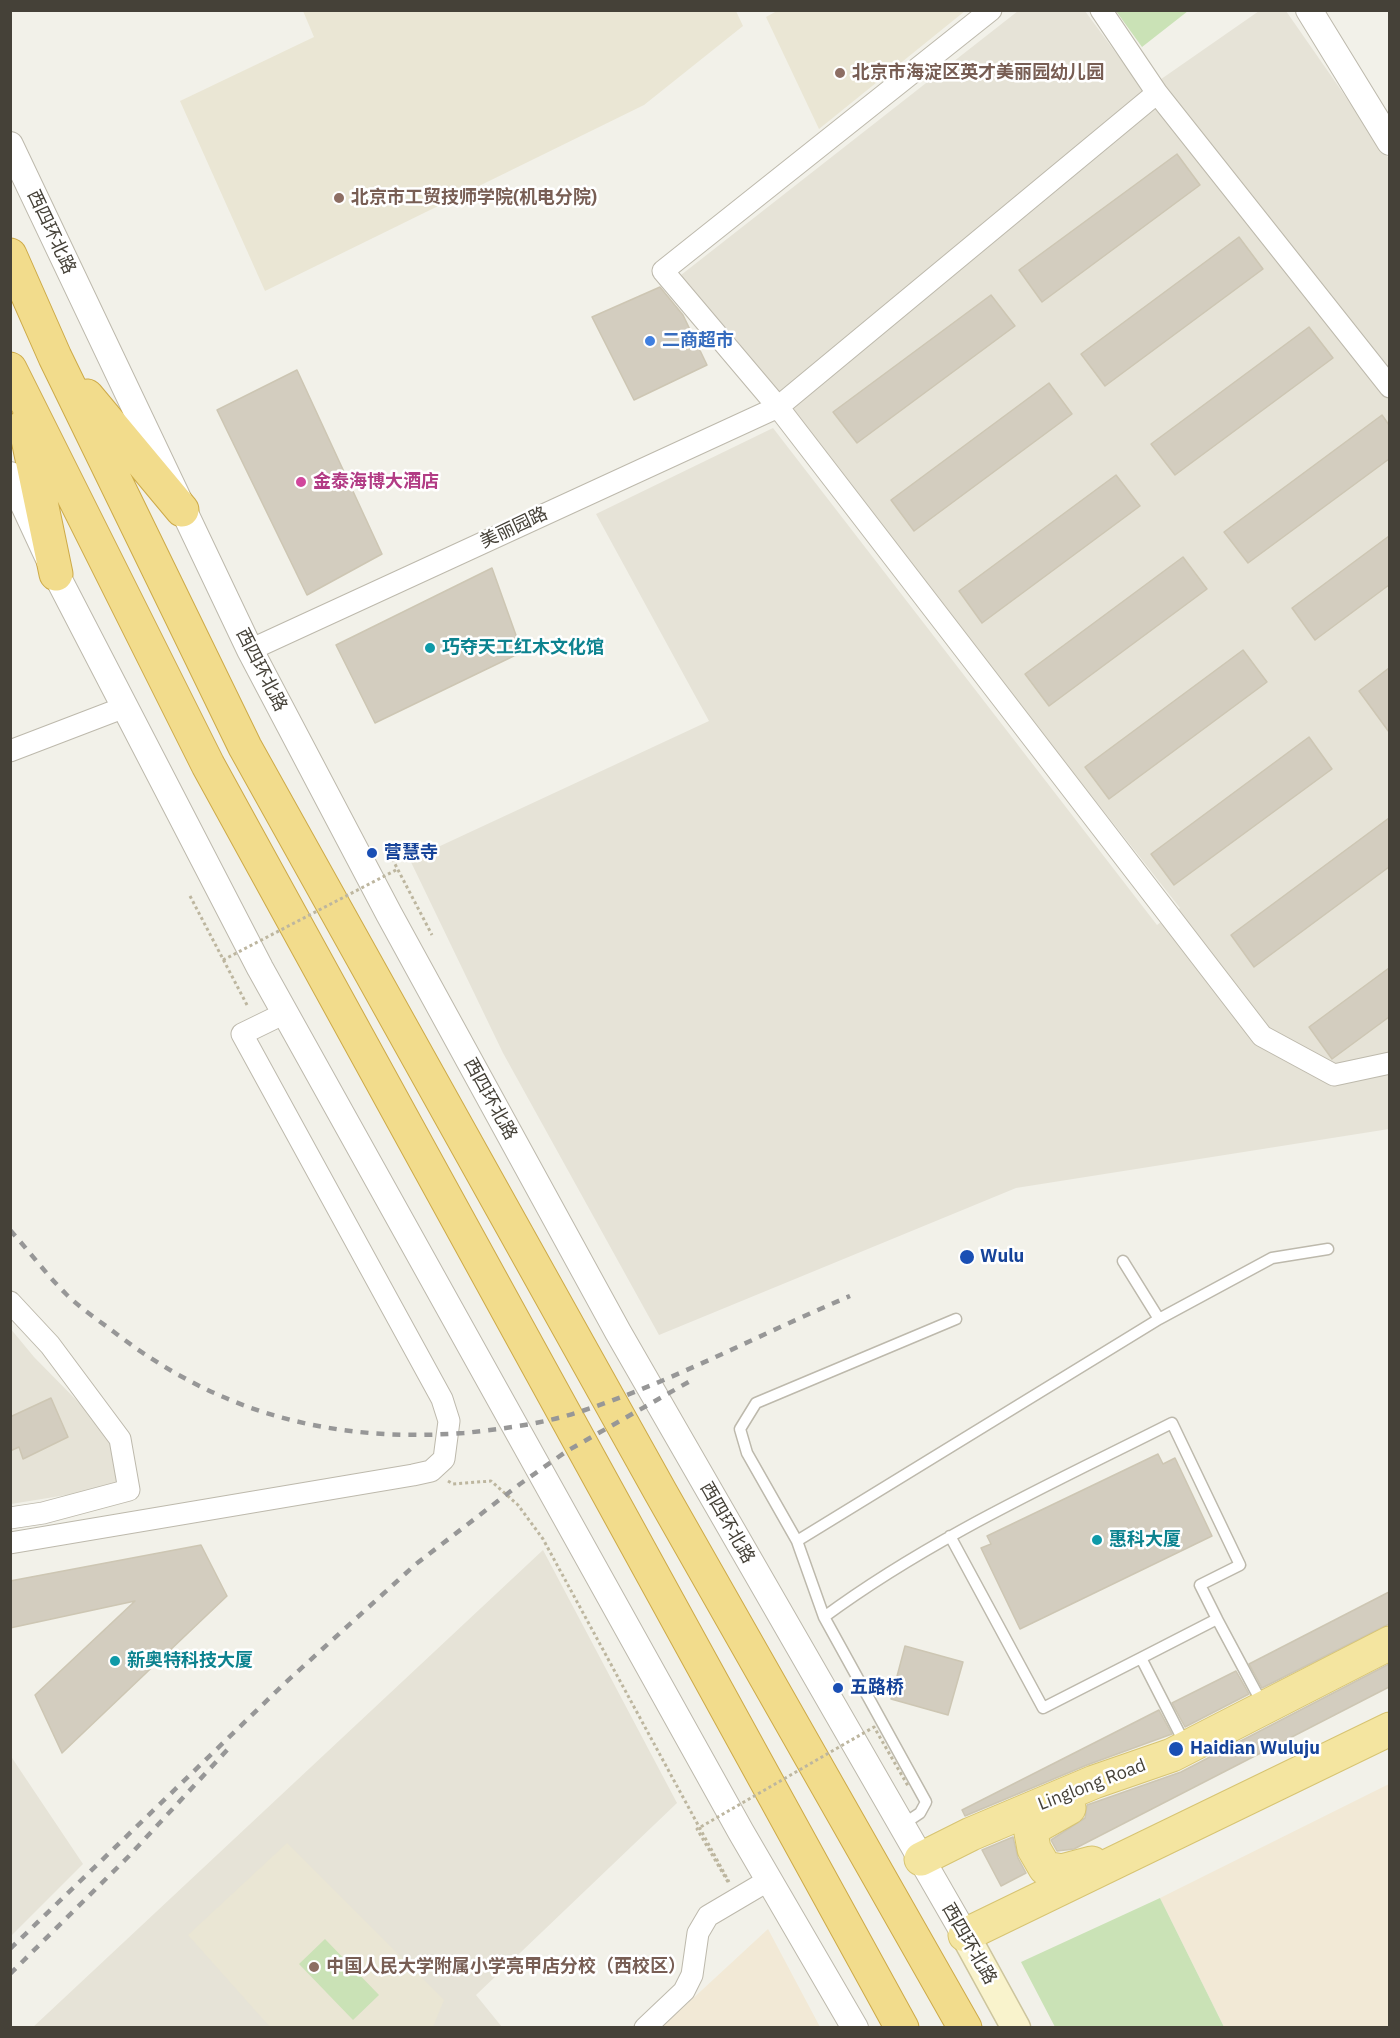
<!DOCTYPE html>
<meta charset="utf-8">
<style>
body{margin:0}
#map{position:relative;width:1400px;height:2038px;overflow:hidden;background:#f2f1e9;font-family:"IBM Plex Sans",sans-serif}
canvas{display:block}
.frame{position:absolute;inset:0;border:12px solid #454138;pointer-events:none}
</style>
<div id="map">
<canvas width="1400" height="2038"></canvas>
<div class="frame"></div>
</div>
<script>
const ctx = document.querySelector('canvas').getContext('2d');
ctx.lineJoin = 'round';
function fillPath(path, color) { ctx.fillStyle = color; ctx.fill(path, 'evenodd'); }
function stroke(path, color, width, dash) { ctx.strokeStyle = color; ctx.lineWidth = width; ctx.lineCap = dash ? 'butt' : 'round'; ctx.setLineDash(dash || []); ctx.stroke(path); }
function drawText(font, color, halo, rows, align = 'center') {
  ctx.font = font + ' "IBM Plex Sans","Noto Sans SC",sans-serif'; ctx.lineWidth = 5; ctx.setLineDash([]); ctx.textBaseline = 'middle'; ctx.strokeStyle = halo; ctx.fillStyle = color; for (const [text, x, y, turn = 0] of rows) {
    ctx.save(); ctx.translate(x, y); ctx.rotate((+turn || 0) * Math.PI / 180); ctx.textAlign = isNaN(turn) ? turn : align; if (halo) ctx.strokeText(text, 0, 0); ctx.fillText(text, 0, 0); ctx.restore();
  }
}
fillPath(new Path2D(`
 M1018 11H1085L1144 91 1259 11H1286L1389 159V1129L1016 1188 659 1335 503 1053 410 860 709 721 596 514 773 428 1157 925 1180 908 681 275Z
 M10 1328 34 1357 94 1418 109 1441 119 1483 79 1493 11 1504Z
 M543 1550 677 1803 476 1995 502 2027 32 2028Z
 M10 1755 83 1864 11 1936H10Z`), '#e6e3d7');
fillPath(new Path2D(`
 M1389 1784V2027H1224L1160 1898Z
 M768 1929 820 2027H662Z`), '#f2e9d6');
fillPath(new Path2D(`
 M736 11 743 26 644 105 265 291 180 101 314 37 303 11Z
 M777 11V10L965 11 819 129 766 17Z
 M287 1843 444 2000 433 2027H270L188 1935Z`), '#eae6d4');
fillPath(new Path2D(`
 M1116 11H1188L1142 47Z
 M1160 1898 1224 2027H1055L1021 1962Z
 M325 1939 379 1995 353 2020 299 1964Z`), '#cae2b6');
const building = new Path2D(`
 M1177 154 1200 185 1042 302 1019 270Z
 M1239 237 1263 269 1105 386 1081 354Z
 M660 287 683 315 707 365 634 400 592 317Z
 M991 295 1015 326 857 443 833 412Z
 M1309 327 1333 358 1175 475 1151 444Z
 M297 370 382 554 307 595 217 410Z
 M1049 383 1072 414 914 531 891 500Z
 M1382 415 1389 425V459L1248 563 1224 532Z
 M1116 475 1140 506 982 623 959 591Z
 M1389 536V585L1315 640 1292 608Z
 M1183 557 1207 589 1049 706 1025 674Z
 M492 568 522 652 375 723 336 645Z
 M1243 650 1267 682 1109 799 1085 767Z
 M1389 668V732L1359 691Z
 M1309 737 1332 769 1174 885 1151 854Z
 M1389 818V867L1254 967 1231 935Z
 M1389 968V1017L1332 1059 1309 1027Z
 M51 1398 68 1437 23 1459 19 1447 10 1451V1417Z
 M1158 1454 1163 1464 1175 1458 1212 1536 1020 1629 981 1548 991 1544 987 1536Z
 M201 1545 227 1596 62 1753 35 1695 135 1601 10 1628V1581Z
 M1389 1592V1624L1262 1688 1249 1664Z
 M905 1646 963 1662 948 1715 891 1699Z
 M1389 1664V1687L1074 1849 1057 1851 1052 1842 1051 1840 1085 1818 1087 1805 1181 1772Z
 M1236 1671 1249 1694 1185 1727 1172 1703Z
 M1159 1710 1172 1734 1087 1765 965 1816 962 1810Z
 M1013 1837 1018 1858 1026 1873 1001 1886 982 1850Z`);
fillPath(building, '#d3cdbf');
stroke(building, '#cdc6b3', 1.5);
const service = new Path2D(`
 M1123 1261 1159 1319
 M950 1536 1043 1708 1141 1658 1185 1744
 M797 1541 747 1453 740 1429 756 1403 956 1319
 M824 1617C931 1538 1053 1483 1172 1423L1240 1565 1200 1585 1217 1619
 M1141 1658 1217 1619 1263 1705
 M902 1825 920 1813 926 1802 824 1617 797 1541 1159 1319 1272 1258 1328 1249`);
const minor = new Path2D(`
 M991 10 663 271 778 407 1262 1036 1334 1075 1390 1063
 M1101 10 1157 93 1390 387
 M250 650 778 407 1157 93
 M10 751 125 707
 M10 1302 50 1345 120 1439 129 1490 43 1513 10 1518
 M10 1543 413 1475 431 1471 444 1459 449 1421 442 1399 242 1034 285 1013
 M645 2028 684 1991 692 1975 698 1933 708 1916 769 1880`);
const tertiary = new Path2D(`
 M1309 10 1390 142
 M10 145 250 650 389 914 618 1332 965 1935
 M10 475 56 574 260 968 741 1832 855 2028`);
const secondary = new Path2D(`
 M965 1935 1016 2028`);
const primary = new Path2D(`
 M1069 1808 1039 1825 1031 1833 1034 1849 1045 1868 1062 1871 1092 1863
 M921 1859 971 1834 1094 1782 1172 1755 1390 1643
 M965 1935 1390 1729`);
const trunk = new Path2D(`
 M10 255 55 357 245 747 661 1493 965 2028
 M10 369 208 765 902 2028
 M87 396 182 510
 M25 425 56 574`);
stroke(service, '#bdb9ac', 13);
stroke(minor, '#bdb9ac', 23);
stroke(tertiary, '#bdb9ac', 28);
stroke(secondary, '#cdc59d', 31);
stroke(primary, '#d7c472', 35);
stroke(trunk, '#cdaa48', 35);
stroke(new Path2D(`
 M384 843 432 935
 M190 896 247 1005
 M448 1481 453 1484 491 1481 518 1505 543 1539 729 1882`), '#bdb69f', 3, [3, 3]);
stroke(service, '#fff', 10);
stroke(minor, '#fff', 21);
stroke(tertiary, '#fff', 26);
stroke(secondary, '#f9f3cc', 28);
stroke(primary, '#f4e5a0', 33);
stroke(trunk, '#f2dc8c', 33);
stroke(new Path2D(`
 M10 1230C29 1251 46 1274 66 1294 80 1308 98 1320 114 1332 219 1413 331 1443 464 1433 502 1429 542 1424 579 1412 672 1382 760 1334 850 1296
 M10 1949 285 1683 416 1564 520 1484 567 1451 692 1380
 M10 1974 129 1856 228 1749`), '#979797', 4.5, [8, 8]);
stroke(new Path2D(`
 M223 960 398 869
 M728 1882 697 1829 874 1727 908 1786`), '#bdb69f', 3, [3, 3]);
for (const [x, y, r, color] of [
 [840,73,6,"#8d6e63"],
 [339,198,6,"#8d6e63"],
 [650,341,6,"#3f7fe0"],
 [301,482,6,"#d1479c"],
 [430,648,6,"#0f9aa8"],
 [372,853,6,"#1a4fb4"],
 [967,1257,8,"#1a4fb4"],
 [1097,1540,6,"#0f9aa8"],
 [115,1661,6,"#0f9aa8"],
 [838,1688,6,"#1a4fb4"],
 [1176,1749,8,"#1a4fb4"],
 [314,1967,6,"#8d6e63"]
]) { const dot = new Path2D(); dot.arc(x, y, r, 0, 2 * Math.PI); ctx.fillStyle = color; ctx.fill(dot); stroke(dot, '#fff', 2); }
drawText('bold 18px', '#785e54', '#fff', [
 ["北京市海淀区英才美丽园幼儿园",852,73],
 ["北京市工贸技师学院(机电分院)",351,198],
 ["中国人民大学附属小学亮甲店分校（西校区）",326,1967]
], 'left');
drawText('18px', '#454138', '#fff', [
 ["西四环北路",51,232,65],
 ["美丽园路",514,528,-25],
 ["西四环北路",261,670,63],
 ["西四环北路",490,1099,61],
 ["西四环北路",727,1523,60],
 ["Linglong Road",1092,1785,-21],
 ["西四环北路",969,1944,60]
]);
drawText('bold 18px', '#366cbe', '#fff', [
 ["二商超市",662,341]
], 'left');
drawText('bold 18px', '#b23c85', '#fff', [
 ["金泰海博大酒店",313,482]
], 'left');
drawText('bold 18px', '#0d838f', '#fff', [
 ["巧夺天工红木文化馆",442,648],
 ["惠科大厦",1109,1540],
 ["新奥特科技大厦",127,1661]
], 'left');
drawText('bold 18px', '#164399', '#fff', [
 ["营慧寺",384,853],
 ["Wulu",980,1257],
 ["五路桥",850,1688],
 ["Haidian Wuluju",1190,1749]
], 'left');
</script>
